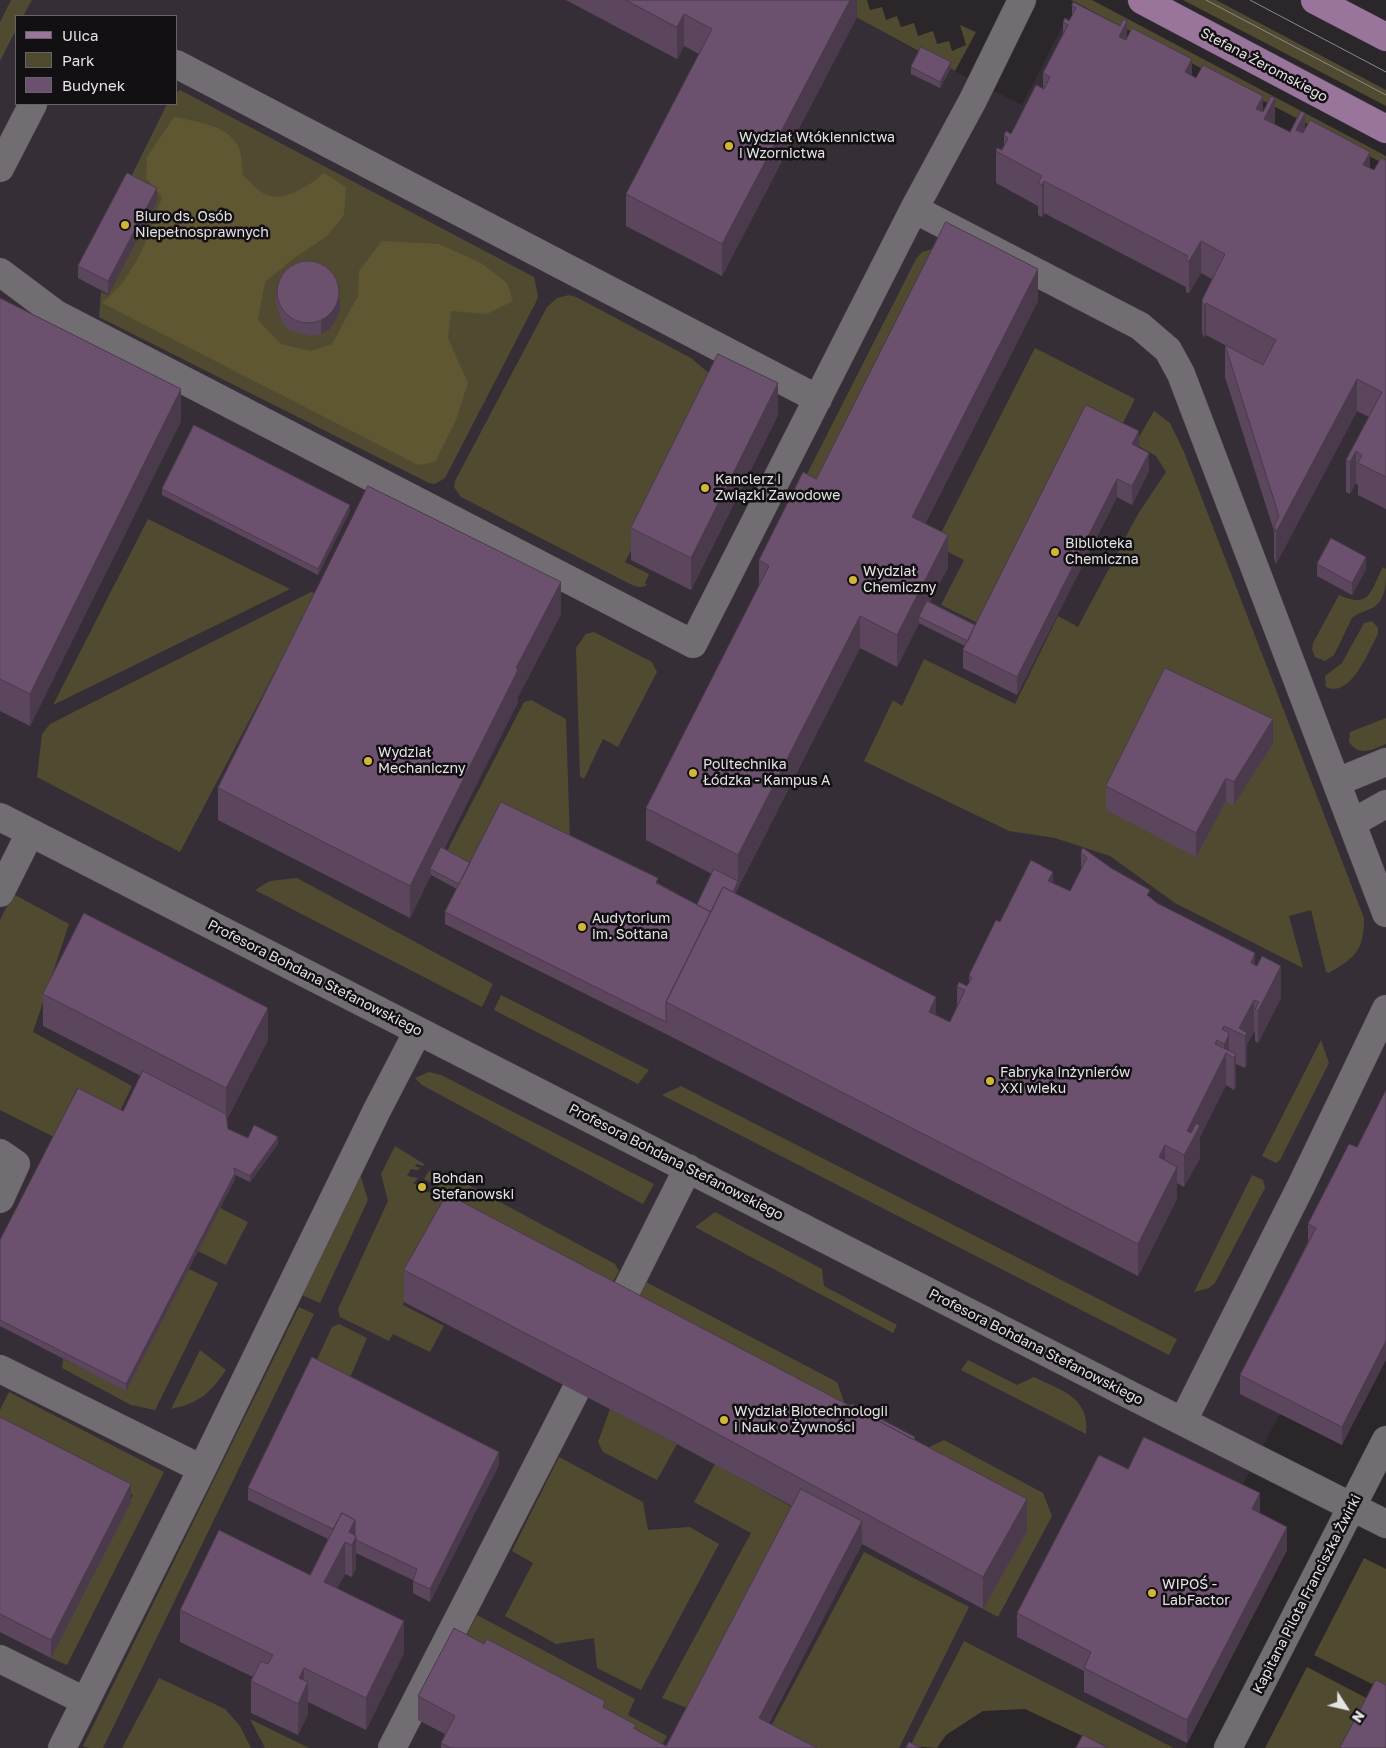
<!DOCTYPE html>
<meta charset="utf-8">
<style>
body{margin:0}
#map{position:relative;width:1386px;height:1748px;overflow:hidden;background:#2a262a;font-family:"Golos Text",sans-serif}
canvas{display:block}
.legend{position:absolute;left:15px;top:15px;width:162px;height:90px;box-sizing:border-box;background:#121012;border:1px solid #676467;margin:0;padding:6px 9px;list-style:none;font-size:15px;color:#e6e3e6}
.legend li{display:flex;align-items:center;gap:10px;height:25px}
.legend b{width:25px;border:1px solid #676467}
.north{position:absolute;left:1321px;top:1683px;width:50px;height:50px;-webkit-text-stroke:4px #121012;paint-order:stroke;rotate:125deg;font-size:14px;font-weight:700;line-height:20px;text-align:center;color:#e6e3e6}
.north::after{content:'';display:block;margin:auto;width:18px;height:22px;background:#e6e3e6;clip-path:polygon(50% 0,100% 100%,50% 72%,0 100%)}
</style>
<div id="map">
<canvas width="1386" height="1748"></canvas>
<ul class="legend">
<li><b style="height:6px;background:#99749b"></b>Ulica</li>
<li><b style="height:14px;background:#504a31"></b>Park</li>
<li><b style="height:14px;background:#6b516d"></b>Budynek</li>
</ul>
<div class="north">N</div>
</div>
<script>
const ctx = document.querySelector('canvas').getContext('2d');
ctx.lineJoin = 'round';
function fillPath(path, color) { ctx.fillStyle = color; ctx.fill(path, 'evenodd'); }
function stroke(path, color, width, dash) { ctx.strokeStyle = color; ctx.lineWidth = width; ctx.lineCap = dash ? 'butt' : 'round'; ctx.setLineDash(dash || []); ctx.stroke(path); }
function drawText(font, color, halo, rows, align = 'center') {
  ctx.font = font + ' "Golos Text",sans-serif'; ctx.lineWidth = 5; ctx.setLineDash([]); ctx.textBaseline = 'middle'; ctx.strokeStyle = halo; ctx.fillStyle = color; for (const [text, x, y, turn = 0] of rows) {
    ctx.save(); ctx.translate(x, y); ctx.rotate((+turn || 0) * Math.PI / 180); ctx.textAlign = isNaN(turn) ? turn : align; if (halo) ctx.strokeText(text, 0, 0); ctx.fillText(text, 0, 0); ctx.restore();
  }
}
fillPath(new Path2D(`
 M0 0H828L921 54 1022 105 1067 17 1386 187V1360L1342 1445 1280 1414 1233 1503 1253 1532 1287 1550 1185 1748H1174L964 1641 909 1748H0ZM16 16H176V104H16Z`), '#362e36');
fillPath(new Path2D(`
 M11 0H32L23 16H16V30L0 61V22Z
 M825 0H867L870 10 882 7 886 20 897 16 901 27 914 23 918 36 933 31 937 44 949 41 952 51 966 45 960 25 976 32 955 71Z
 M1071 0H1092L1386 156V165Z
 M1183 0H1216L1386 90V106Z
 M180 90 534 277 538 296 536 302 445 478 435 484 429 483 99 317 101 292 108 295 157 201 127 185 167 104H176V93Z
 M932 249 946 254 827 489 805 478 916 259 922 252Z
 M569 295 576 297 691 358 718 381 625 562 649 574 645 583 647 585C640 589 635 586 628 583L461 497 454 487 455 481 547 307 557 298Z
 M1035 348 1135 399 1116 437 984 626 941 605 964 560 935 545Z
 M1154 411 1170 423 1184 452 1364 918C1364 950 1356 957 1329 973L1326 972 1311 910 1289 916 1303 968 1175 903 1110 856 1055 838 1009 831 864 761 893 700 902 706 924 659 1015 704 1058 616 1078 627 1138 514 1166 472 1156 456 1135 444Z
 M148 519 290 589 53 705Z
 M1383 567 1386 569C1386 583 1386 599 1374 607 1367 611 1359 612 1352 618L1334 655 1325 661 1315 657 1312 649 1313 643 1339 595C1370 609 1370 592 1383 567Z
 M311 592 316 594 180 852 37 777 42 734 50 724Z
 M1372 621 1378 628V634C1369 650 1351 699 1326 687L1325 676 1342 663 1364 623Z
 M594 632 652 662 657 672 618 747 603 739 584 779 580 776 576 648 586 634Z
 M531 700 566 719 570 842 470 864 446 853 524 702Z
 M1386 718V744C1371 750 1360 757 1349 742L1350 732Z
 M297 878 493 984 482 1007 255 890 270 881Z
 M13 894 69 924 33 1032 132 1086 120 1111 77 1088 54 1137 0 1110V920Z
 M501 995 649 1070 638 1084 494 1010Z
 M1321 1040 1329 1063 1280 1160 1276 1163 1262 1156Z
 M429 1072 441 1075 654 1184 643 1204 422 1085 415 1078Z
 M681 1086 1177 1339 1169 1355 662 1095Z
 M395 1146 424 1164 423 1166 416 1164 415 1166 420 1168 418 1170 411 1169 407 1176 418 1178 413 1184H418L417 1190 432 1193 434 1184 424 1179 429 1171 447 1177 448 1174 615 1264 619 1271 603 1300 404 1302 403 1305 444 1326 430 1352 393 1334 389 1341 340 1317 338 1309 388 1201 381 1174Z
 M360 1174 368 1200 320 1303 302 1295Z
 M1252 1175 1263 1180 1265 1188 1215 1283 1209 1288 1194 1292Z
 M220 1208 248 1222 226 1265 198 1251Z
 M715 1212 822 1269 824 1286 897 1325 893 1333 695 1227Z
 M189 1269 218 1283 155 1410 131 1405 62 1368 63 1359 126 1390Z
 M646 1282 837 1382 848 1413 628 1322Z
 M299 1307 314 1314 103 1748H89L83 1746Z
 M339 1324 367 1338 346 1387 312 1370 332 1327Z
 M200 1350 226 1370C210 1393 200 1403 171 1409Z
 M968 1360 1017 1385 1034 1377C1062 1391 1090 1397 1086 1434L961 1370Z
 M9 1392 164 1472 67 1665 51 1658 133 1495 0 1426V1410Z
 M610 1409 677 1444 657 1480 603 1452 598 1442Z
 M944 1440 1043 1493 1052 1516 998 1617 983 1609 1026 1530 919 1452Z
 M559 1457 643 1502 648 1530 690 1527 719 1544 641 1690 597 1668 594 1638 556 1644 505 1616 533 1563 512 1551Z
 M715 1464 801 1512 697 1712 662 1698 751 1533 694 1502Z
 M864 1552 969 1607 899 1748H796L768 1732Z
 M1364 1558 1386 1569V1688L1382 1689 1314 1655Z
 M477 1615 635 1699 628 1715 667 1736 660 1748 462 1644Z
 M964 1641 1174 1748H1108L1025 1709 983 1711 946 1735 937 1748 910 1746Z
 M1307 1667 1376 1703 1353 1748H1265Z
 M159 1678 225 1709 240 1726 251 1748H122Z
 M250 1719 309 1748H265Z`), '#504a31');
fillPath(new Path2D(`
 M174 117C196 121 233 126 240 151 242 159 242 167 243 175 249 181 256 189 263 193 282 205 310 185 324 173L346 187 344 215 327 236 293 259 265 282 258 320 281 344 310 351 332 344 358 296 359 271 382 241 439 244 481 263 507 283 513 301 487 314 451 311 448 338 468 383 456 420 435 462 418 465 102 303C135 277 149 236 162 197L146 178 147 157Z`), '#5f5632');
const minor = new Path2D(`
 M1022 0 973 100 914 209 1140 326 1168 350 1181 374 1386 913
 M176 64 818 399
 M0 168 33 104
 M0 272 56 314 693 644 914 209
 M1337 782 1386 762
 M0 817 1130 1395 1386 1524
 M1352 823 1386 804
 M0 893 30 833
 M0 1153 16 1164 0 1199
 M614 1315 688 1168
 M0 1369 202 1469
 M1183 1421 1301 1186 1386 1009
 M0 1659 85 1701
 M62 1748 202 1469 377 1110 418 1031
 M392 1748 575 1392
 M1228 1748 1386 1440`);
const major = new Path2D(`
 M1142 0 1386 129
 M1315 0 1386 37`);
stroke(minor, '#464246', 29);
stroke(major, '#464246', 29);
stroke(minor, '#716d72', 28);
stroke(major, '#99749b', 28);
stroke(new Path2D(`
 M1206 0 1386 95
 M1250 0 1386 72`), '#8d898d', 1);
fillPath(new Path2D(`
 M566 0H857V17L722 276 626 226V194L699 54 684 46 677 59Z
 M1072 6 1127 37 1196 78 1263 96V112L1275 125 1290 132 1305 130 1374 170 1386 160V509L1358 495V485L1356 483 1350 494 1346 492V460L1369 417 1357 411 1276 564 1274 558V531L1225 377V345L1206 335 1204 338 1202 332V300L1212 279 1201 273 1189 293 1186 292V287L1044 213 1042 217 1038 215V206L996 183V151L1002 150 1004 146V135L1011 134 1043 89V73L1063 34V22L1069 21 1072 17Z
 M911 67 951 68 940 88 911 74Z
 M157 201 108 294 78 278V266Z
 M276 290 340 310 336 320 330 329 321 334 310 336 289 330 282 323 276 302Z
 M0 298 181 421 30 726 0 711Z
 M1038 301 925 524 948 567 930 602 975 625 1139 448 1149 471 1132 505 1117 497 1017 695 963 668V650L965 646 919 623 897 667 860 648 735 894 936 1015 950 1022 957 1007V987L967 986 969 983V975L1000 922 1053 883 1070 891 1081 870V852L1150 897 1157 903 1255 965 1281 998 1258 1043 1255 1041V1033L1254 1032 1247 1044V1065L1245 1068 1236 1064V1086L1234 1090 1226 1085 1200 1137V1158L1184 1187 1177 1183V1199L1138 1276 666 1034 445 924V912L457 889 431 875 410 918 218 820V788L561 614 518 697V702L444 849 470 863 658 883 697 905 712 874 646 840V808L759 587V560L816 479Z
 M778 415 691 590 631 560V528Z
 M162 489 350 511 318 575 162 495Z
 M1317 564 1366 569 1352 595 1317 576Z
 M1273 743 1234 805 1226 801 1196 857 1106 810V786Z
 M43 994 268 1040 227 1119 228 1129 248 1138 278 1144 250 1182 235 1175V1179L126 1391 0 1326V1240L123 1111 141 1076 43 1026Z
 M1349 1144 1342 1445 1240 1394V1375L1308 1242V1224Z
 M404 1270 915 1440 1027 1531 983 1609 862 1544 769 1723 817 1748H441V1743L445 1734 418 1720V1696L605 1708 636 1730 666 1746 792 1506 677 1444 404 1302Z
 M0 1417 131 1502 51 1658 0 1632Z
 M499 1465 430 1602 413 1593V1580L356 1553V1568L352 1577 345 1574 337 1588 404 1653 366 1730 308 1702V1714L298 1735 251 1713V1681L253 1677 180 1642V1610L310 1575 328 1539 248 1500V1488Z
 M1128 1469 1260 1513 1287 1550 1187 1743 1084 1692V1671L1017 1637V1613Z`), '#5c465e');
fillPath(new Path2D(`
 M850 0H857V17L722 276V244Z
 M684 14V46L677 59V27Z
 M1127 21V53L1119 37Z
 M1192 59V91L1185 72Z
 M951 62V68L940 88V82Z
 M1263 96V128L1256 109Z
 M1275 98V130L1264 119Z
 M1305 113V145L1296 130Z
 M1370 152V184L1363 165Z
 M1044 181V213L1042 217V185Z
 M157 188V201L108 294V281Z
 M1201 241V273L1189 293V261Z
 M1038 269V301L912 549V517Z
 M340 297V310L336 320 330 329 321 334V322Z
 M1206 303V335L1204 338V306Z
 M1357 379V411L1276 564V532Z
 M778 383V415L691 590V558Z
 M181 389V421L30 726V694Z
 M1139 431V449L1132 444Z
 M1356 451V483L1350 494V462Z
 M1149 453V471L1132 505V486Z
 M1117 479V497L1017 695V677Z
 M350 505V511L318 575V569Z
 M948 535V567L922 618 919 617V623L897 667V635Z
 M1366 557V569L1352 595V583Z
 M561 582V614L518 697V702L433 870 430 869 431 875 410 918V886L516 668Z
 M860 616V648L738 887 719 929V922L738 881V855Z
 M1273 719V743L1234 805V782Z
 M1226 778V801L1196 857V833Z
 M1053 872V904L1048 881Z
 M1255 953V985L1251 963Z
 M1281 966V998L1258 1043V1011Z
 M936 997V1029L929 1012Z
 M1254 1000V1032L1247 1044V1065L1245 1068V1036L1239 1028Z
 M268 1008V1040L226 1120V1088Z
 M1224 1026V1044L1229 1033V1055L1226 1053V1085L1200 1137V1158L1184 1187V1155L1187 1131 1217 1040V1072L1224 1057V1044L1222 1029Z
 M1236 1054V1086L1234 1090V1058Z
 M278 1137V1144L250 1182V1176Z
 M1165 1145V1177L1159 1157Z
 M1177 1167V1199L1138 1276V1244Z
 M235 1173V1179L126 1391V1384Z
 M1386 1341V1360L1342 1445V1427Z
 M499 1452V1465L430 1602V1589Z
 M131 1484V1502L51 1658V1640Z
 M1260 1493V1517L1252 1509Z
 M1027 1499V1531L983 1609V1577Z
 M355 1520 356 1536V1568L352 1577V1545L349 1532Z
 M862 1521V1544L759 1741V1718Z
 M1287 1527V1550L1187 1743V1720Z
 M345 1542V1574L324 1614V1582Z
 M404 1621V1653L366 1730V1698Z
 M304 1668V1692L308 1682V1714L298 1735 299 1678Z`), '#4b394c');
const building = new Path2D(`
 M626 0H850L722 244 626 194 712 29 684 14 677 27Z
 M1073 2 1120 26 1123 19 1127 21 1119 37 1126 40 1132 28 1192 59 1185 72 1196 78 1203 65 1263 96 1256 109 1263 112 1271 96 1275 98 1264 119 1290 132 1301 111 1305 113 1296 130 1303 133 1310 120 1370 152 1363 165 1374 170 1381 158 1386 160V477L1358 463 1362 455 1356 451 1350 462 1346 460 1382 392 1357 379 1276 532 1274 526 1279 516 1225 345 1263 365 1276 340 1206 303 1204 306 1202 300 1225 254 1201 241 1189 261 1186 260 1188 256 1044 181 1042 185 1038 183 1042 176 996 151 997 148 1002 150 1008 138 1004 135 1006 131 1011 134 1036 85 1044 89 1050 77 1043 73 1068 25 1063 22 1065 18 1069 21 1076 8 1072 6Z
 M921 47 951 62 940 82 911 67Z
 M127 173 157 188 108 281 78 266Z
 M946 222 1038 269 912 517 948 535 897 635 860 616 738 855 646 808 769 566 759 560 803 472 816 479Z
 M277 292a31 31 0 1 1 62 0a31 31 0 1 1-62 0Z
 M0 298 181 389 30 694 0 679Z
 M718 354 778 383 691 558 631 528Z
 M1086 405 1139 431 1132 444 1149 453 1132 486 1117 479 1017 677 963 650Z
 M194 425 350 505 318 569 162 489Z
 M368 486 561 582 516 668 518 670 410 886 218 788Z
 M1331 538 1366 557 1352 583 1317 564Z
 M927 601 975 625 968 641 919 617Z
 M1165 668 1273 719 1234 782 1226 778 1196 833 1106 786Z
 M501 802 658 878 656 883 711 912 666 1002V1022L445 912Z
 M441 847 470 863 459 884 430 869Z
 M1083 848 1111 868 1150 890 1147 895 1157 903 1255 953 1251 963 1257 966 1262 956 1281 966 1258 1011 1255 1009 1259 1002 1254 1000 1239 1028 1247 1033 1245 1036 1224 1026 1222 1029 1229 1033 1227 1039 1224 1044 1217 1040 1215 1044 1236 1054 1234 1058 1226 1053 1187 1131 1191 1133 1196 1123 1200 1126 1184 1155 1165 1145 1159 1157 1177 1167 1138 1244 666 1002 723 887 936 997 929 1012 950 1022 965 990 957 987 959 982 967 986 972 978 969 975 996 920 1000 922 1031 860 1053 872 1048 881 1070 891 1087 858 1081 852Z
 M714 869 738 881 733 892 723 887 711 912 697 905Z
 M84 913 268 1008 226 1088 43 994Z
 M143 1071 226 1114 228 1129 248 1138 254 1125 278 1137 250 1176 234 1168 235 1173 126 1384 0 1320V1240L78 1088 123 1111Z
 M1386 1090V1341L1342 1427 1240 1375 1316 1228 1308 1224 1349 1144 1357 1147Z
 M447 1194 1027 1499 983 1577 677 1412 404 1270Z
 M312 1357 499 1452 430 1589 413 1581 417 1569 356 1540V1536L355 1535V1520L342 1513 333 1529 248 1488Z
 M852 1404 915 1437 914 1440 851 1406Z
 M0 1417 131 1484 51 1640 0 1614Z
 M1144 1437 1260 1493 1252 1509 1287 1527 1187 1720 1084 1668 1091 1652 1017 1613 1099 1455 1128 1469Z
 M801 1489 862 1521 759 1718 817 1748H451L441 1743 455 1716 418 1696 454 1628 484 1644 487 1639 605 1701 603 1707 636 1725 633 1728 666 1746Z
 M342 1513 355 1520 349 1532 356 1536 352 1545 345 1542 324 1582 404 1621 366 1698 304 1668 299 1678 308 1682 298 1704 251 1681 261 1661 268 1664 273 1655 180 1610 219 1530 310 1575Z
 M1376 1680 1386 1685V1748H1340Z
 M1083 1735 1108 1748H1076Z
 M909 1742 921 1748H906Z`);
fillPath(building, '#6b516d');
stroke(building, '#4b394c', 1);
for (const [x, y, r, color] of [
 [729,146,5,"#d2b736"],
 [125,225,5,"#d2b736"],
 [705,488,5,"#d2b736"],
 [1055,552,5,"#d2b736"],
 [853,580,5,"#d2b736"],
 [368,761,5,"#d2b736"],
 [693,773,5,"#d2b736"],
 [582,927,5,"#d2b736"],
 [990,1081,5,"#d2b736"],
 [422,1187,5,"#d2b736"],
 [724,1420,5,"#d2b736"],
 [1152,1593,5,"#d2b736"]
]) { const dot = new Path2D(); dot.arc(x, y, r, 0, 2 * Math.PI); ctx.fillStyle = color; ctx.fill(dot); stroke(dot, '#121012', 2); }
drawText('14px', '#e6e3e6', '#121012', [
 ["Stefana Żeromskiego",1264,65,28],
 ["Profesora Bohdana Stefanowskiego",315,978,27],
 ["Profesora Bohdana Stefanowskiego",676,1162,27],
 ["Profesora Bohdana Stefanowskiego",1036,1347,27],
 ["Kapitana Pilota Franciszka Żwirki",1307,1594,-63]
]);
drawText('14px', '#e6e3e6', '#121012', [
 ["Wydział Włókiennictwa",739,138],
 ["i Wzornictwa",739,154],
 ["Biuro ds. Osób",135,217],
 ["Niepełnosprawnych",135,233],
 ["Kanclerz i",715,480],
 ["Związki Zawodowe",715,496],
 ["Biblioteka",1065,544],
 ["Chemiczna",1065,560],
 ["Wydział",863,572],
 ["Chemiczny",863,588],
 ["Wydział",378,753],
 ["Mechaniczny",378,769],
 ["Politechnika",703,765],
 ["Łódzka - Kampus A",703,781],
 ["Audytorium",592,919],
 ["im. Sołtana",592,935],
 ["Fabryka inżynierów",1000,1073],
 ["XXI wieku",1000,1089],
 ["Bohdan",432,1179],
 ["Stefanowski",432,1195],
 ["Wydział Biotechnologii",734,1412],
 ["i Nauk o Żywności",734,1428],
 ["WIPOŚ -",1162,1585],
 ["LabFactor",1162,1601]
], 'left');
</script>
